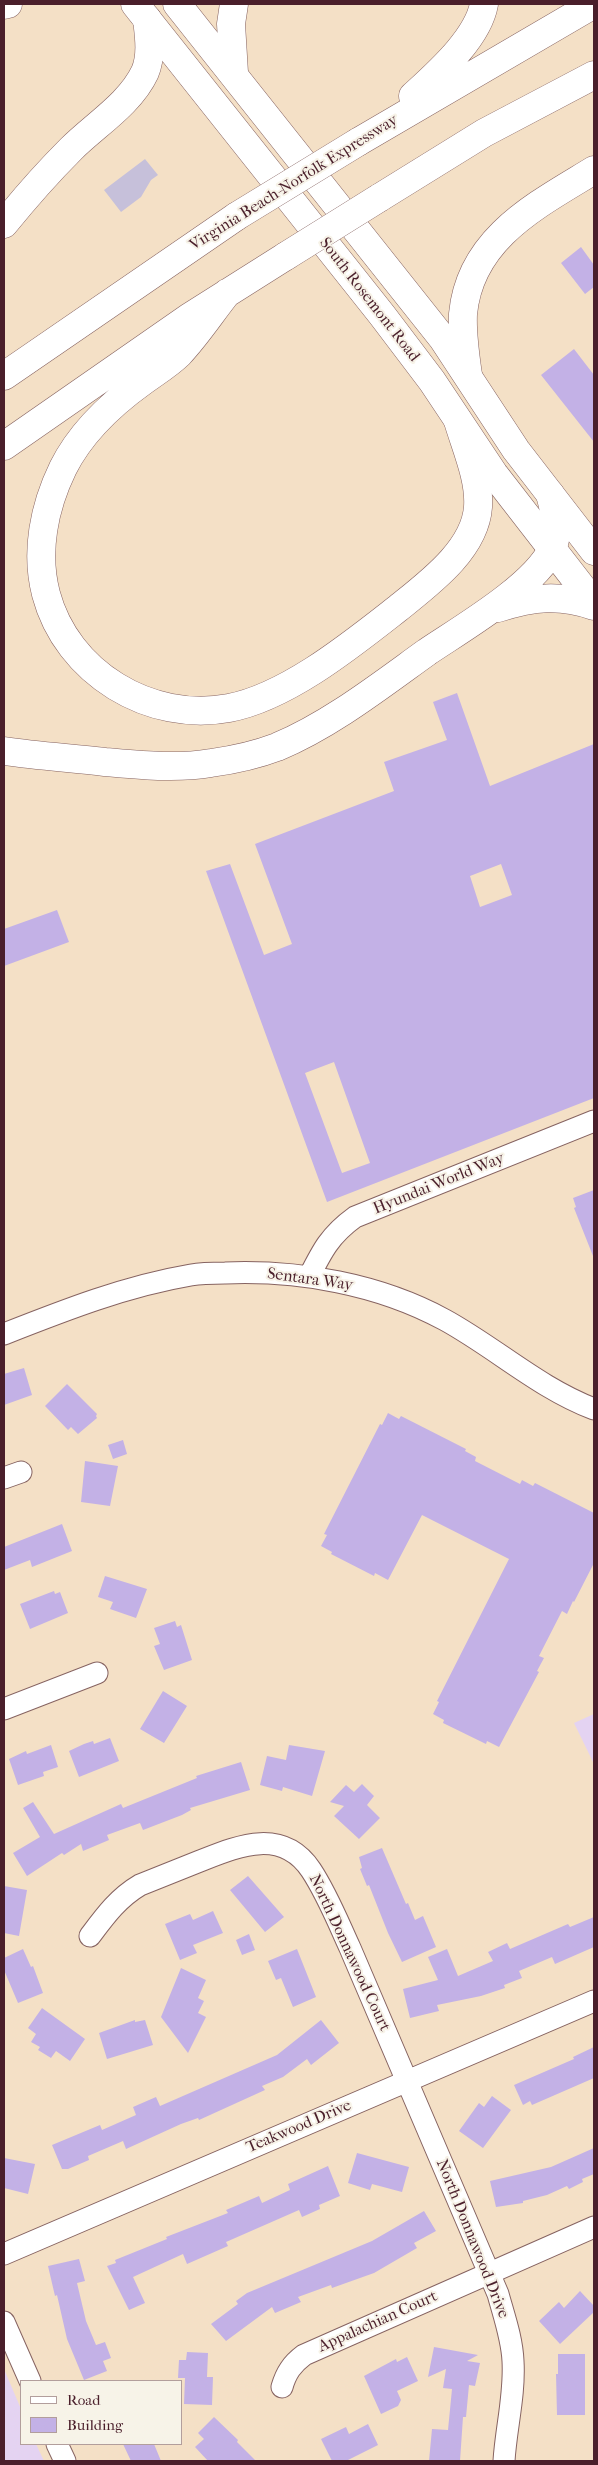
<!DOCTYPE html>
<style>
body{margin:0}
#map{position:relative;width:598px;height:2465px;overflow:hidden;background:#f4e0c6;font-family:"IM FELL French Canon",serif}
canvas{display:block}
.frame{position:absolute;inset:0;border:5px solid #4a1f2b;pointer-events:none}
.legend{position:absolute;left:20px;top:2380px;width:162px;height:65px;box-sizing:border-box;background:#f7f3e8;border:1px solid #b29e9c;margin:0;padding:6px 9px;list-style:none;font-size:15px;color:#4a1f2b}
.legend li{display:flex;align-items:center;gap:10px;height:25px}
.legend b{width:25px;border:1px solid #b29e9c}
</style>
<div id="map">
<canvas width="598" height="2465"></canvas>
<div class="frame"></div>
<ul class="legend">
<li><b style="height:6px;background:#fff"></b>Road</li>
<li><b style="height:14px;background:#c3b1e6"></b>Building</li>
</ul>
</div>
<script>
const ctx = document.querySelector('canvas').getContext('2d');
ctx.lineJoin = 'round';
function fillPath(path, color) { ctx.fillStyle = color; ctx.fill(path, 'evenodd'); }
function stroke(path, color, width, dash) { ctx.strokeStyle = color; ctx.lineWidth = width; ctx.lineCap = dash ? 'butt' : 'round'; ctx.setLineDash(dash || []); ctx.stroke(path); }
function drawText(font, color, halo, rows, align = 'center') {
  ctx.font = font + ' "IM FELL French Canon",serif'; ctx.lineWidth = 4; ctx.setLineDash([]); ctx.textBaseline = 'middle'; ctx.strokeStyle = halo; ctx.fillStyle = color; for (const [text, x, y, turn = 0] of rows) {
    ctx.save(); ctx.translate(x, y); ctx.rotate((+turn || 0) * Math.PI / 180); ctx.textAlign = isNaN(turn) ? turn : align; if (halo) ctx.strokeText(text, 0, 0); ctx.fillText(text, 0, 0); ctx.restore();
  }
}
fillPath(new Path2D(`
 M594 1714V1764L574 1723Z
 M4 2369 21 2409V2444H36L44 2461H4Z`), '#e4d3f2');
fillPath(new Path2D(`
 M145 159 158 175 151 180 141 197 121 212 104 190Z`), '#c6c0da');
fillPath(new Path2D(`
 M581 247 594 265V287L585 294 561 263Z
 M574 349 594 375V442L541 375Z
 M457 693 490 786 594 744V1098L327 1202 206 871 230 864 264 955 292 944 255 844 394 791 384 762 447 740 433 702ZM501 864 512 895 480 907 470 876ZM334 1062 370 1163 342 1173 305 1073Z
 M57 910 69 942 4 966V929Z
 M594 1190V1256H593L574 1208 576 1207 573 1198Z
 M24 1368 32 1395 4 1405V1374Z
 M67 1384 97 1414 96 1416 97 1418 78 1434 71 1427 68 1430 45 1406Z
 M388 1413 399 1419 401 1416 466 1449 465 1451 476 1457 475 1461 520 1484 522 1480 533 1486 535 1483 594 1513V1563L574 1602 573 1601 567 1614 562 1611 539 1656 544 1658 537 1671 539 1672 499 1747 487 1741 486 1744 443 1723 444 1720 433 1714 439 1702 437 1701 509 1559 422 1515 388 1580 375 1573 374 1576 331 1554 332 1552 321 1546 327 1535 324 1534 380 1424 382 1425Z
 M123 1440 127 1454 113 1459 108 1445Z
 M85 1461 118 1466 110 1506 81 1502Z
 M62 1524 72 1551 32 1567 30 1560 4 1570V1547Z
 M105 1576 147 1589 136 1618 110 1609 113 1602 98 1597Z
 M54 1591 55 1594 60 1592 68 1613 30 1629 20 1604Z
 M175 1621 177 1627 181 1625 192 1660 164 1670 154 1646 160 1644 154 1628Z
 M163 1691 187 1706 164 1743 140 1729Z
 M110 1738 119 1761 79 1777 69 1751 84 1744 93 1741 94 1744Z
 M51 1745 58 1767 43 1772 44 1776 18 1785 9 1759 26 1751 27 1754Z
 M289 1745 325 1751 312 1796 283 1787 282 1791 260 1785 267 1756 286 1760Z
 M241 1762 250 1790 190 1808 191 1810 182 1815 143 1830 140 1823 107 1835 109 1840 83 1851 81 1844 64 1855 62 1853 27 1876 13 1853 40 1837 23 1808 33 1802 54 1834 121 1804 123 1808 197 1778 196 1776Z
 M362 1784 374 1796 367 1805 380 1818 359 1839 334 1816 344 1806 330 1802 346 1785 354 1792Z
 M382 1848 406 1904 408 1903 415 1920 423 1916 436 1947 402 1962 388 1933 369 1885 367 1886 360 1869 362 1868 359 1857Z
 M248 1876 284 1917 265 1932 230 1890Z
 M4 1886 27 1890 19 1936 4 1933Z
 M213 1911 223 1933 193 1945 197 1953 180 1960 165 1924 190 1914 193 1920Z
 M594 1917V1947L555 1964 552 1957 519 1971 522 1978 504 1985 505 1988 481 1996 437 2005 439 2011 410 2018 403 1989 438 1980 428 1957 447 1949 458 1976 493 1961 488 1952 507 1943 510 1949 568 1924 570 1927Z
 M249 1934 255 1950 242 1955 236 1940Z
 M23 1949 31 1967 33 1966 43 1993 18 2003 4 1970V1958Z
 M297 1949 316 1997 293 2007 281 1978 276 1980 268 1961Z
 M181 1968 206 1980 198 1998 204 2001 198 2013 206 2017 188 2053 161 2017Z
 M42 2008 85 2039 70 2061 56 2051 51 2058 38 2050 40 2047 31 2042 36 2034 28 2028Z
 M135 2020V2022L145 2020 153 2045 107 2059 99 2033Z
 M321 2020 339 2043 311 2065 307 2059 283 2077 262 2086 265 2090 199 2120 198 2118 181 2124 126 2149 123 2141 88 2156 89 2160 68 2169H62L52 2145 100 2125 102 2130 136 2115 133 2107 156 2097 160 2106 277 2055Z
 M594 2047V2078L532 2105 530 2101 523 2105 514 2085 574 2059 573 2057Z
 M492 2096 511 2110 483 2148 459 2131 479 2103 484 2107Z
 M594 2148V2174L582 2179 583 2182 569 2189 567 2186 547 2195 523 2201V2203L496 2207 490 2181 551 2167Z
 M357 2153 409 2167 402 2192 372 2184 370 2190 348 2183Z
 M4 2158 35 2164 28 2194 4 2188Z
 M328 2166 340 2196 319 2205 320 2209 302 2217 299 2210 226 2242 228 2246 187 2264 183 2254 133 2277 145 2303 129 2310 107 2266 116 2263 115 2260 167 2239 166 2237 228 2213 226 2210 259 2196 262 2203 290 2190 288 2184Z
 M424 2211 436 2231 414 2243 417 2248 374 2273 332 2288 331 2285 298 2297 301 2302 275 2313 272 2307 226 2341 211 2324 238 2304 236 2301 247 2293 372 2241Z
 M79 2259 85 2281 77 2283 86 2321 96 2345 105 2342 111 2358 103 2361 107 2371 84 2380 67 2339 57 2295 55 2296 48 2266Z
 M580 2291 594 2306V2312L560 2344 539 2321 559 2302 564 2308Z
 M434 2347 478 2355 467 2361 480 2363 475 2386 469 2385 466 2417H463L460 2461H429L432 2429 448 2430 452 2389 443 2388 446 2369 428 2377Z
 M187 2352 208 2353 207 2377H213L212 2405 184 2404 185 2378H178L179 2360H186Z
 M558 2354H585V2415H557L556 2374H558Z
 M407 2357 418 2381 397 2391 401 2400 398 2406 381 2414 364 2376 396 2359 397 2362Z
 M214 2417 238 2440 237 2442 256 2461H208L195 2447 204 2439 198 2433Z
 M368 2424 378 2445 346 2461H332L321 2439 346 2427 349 2434Z
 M123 2444H154L161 2461H131Z`), '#c3b1e6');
const street = new Path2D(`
 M309 1277C322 1251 330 1235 355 1217L594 1121
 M4 1334C65 1310 126 1286 191 1275 202 1273 214 1273 225 1273 299 1270 379 1284 445 1320 496 1348 539 1388 594 1409
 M4 1478 21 1472
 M4 1709 97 1673
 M90 1936C105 1916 118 1898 140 1885 160 1877 180 1869 200 1861 238 1846 282 1827 311 1870 327 1894 338 1922 350 1948L498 2294C504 2316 512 2338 513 2361 515 2395 506 2428 504 2461
 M4 2254 594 2001
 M4 2322 30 2381
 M282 2387C286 2373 292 2364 304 2355L594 2227
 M57 2444 65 2461`);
const secondary = new Path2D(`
 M135 4 382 315 432 381 494 474 594 603
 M177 4 443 339 516 450 594 551
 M4 5 8 4`);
const highway = new Path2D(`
 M234 73 231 24 234 4
 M413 96C438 73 478 38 484 4
 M358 142 594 4
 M379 198 484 133 594 75
 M4 224C25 198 47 173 71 149 95 125 130 104 145 72 152 55 149 36 147 19
 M227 293C211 313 197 335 179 354 169 364 154 373 142 382 110 405 81 432 63 468 44 507 35 552 46 594 67 673 150 723 229 708 287 697 351 645 397 609 428 584 475 550 478 507 480 479 466 448 458 421
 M468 375C465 354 462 334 463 314 470 238 537 205 594 170
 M4 376 237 216
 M4 446 191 316 286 256
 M498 608C534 597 559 594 594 606
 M4 751C38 756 71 758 105 762 140 765 176 769 211 763 233 760 256 755 277 747 330 725 381 685 427 652 461 629 535 586 552 549 560 531 555 513 550 494`);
stroke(street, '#866361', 23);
stroke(secondary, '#866361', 29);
stroke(highway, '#866361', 29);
stroke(street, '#fff', 21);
stroke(secondary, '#fff', 28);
stroke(highway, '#fff', 28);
const highwayBridge = new Path2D(`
 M237 216 358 142
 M286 256 379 198`);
stroke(highwayBridge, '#866361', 29, []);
stroke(highwayBridge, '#fff', 28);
drawText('16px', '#4a1f2b', '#f7f3e8', [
 ["Virginia Beach-Norfolk Expressway",294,183,-32],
 ["South Rosemont Road",369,300,52],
 ["Hyundai World Way",439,1184,-22],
 ["Sentara Way",310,1280,8],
 ["North Donnawood Court",349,1953,65],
 ["Teakwood Drive",299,2127,-23],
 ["North Donnawood Drive",472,2239,68],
 ["Appalachian Court",378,2322,-24]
]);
</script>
